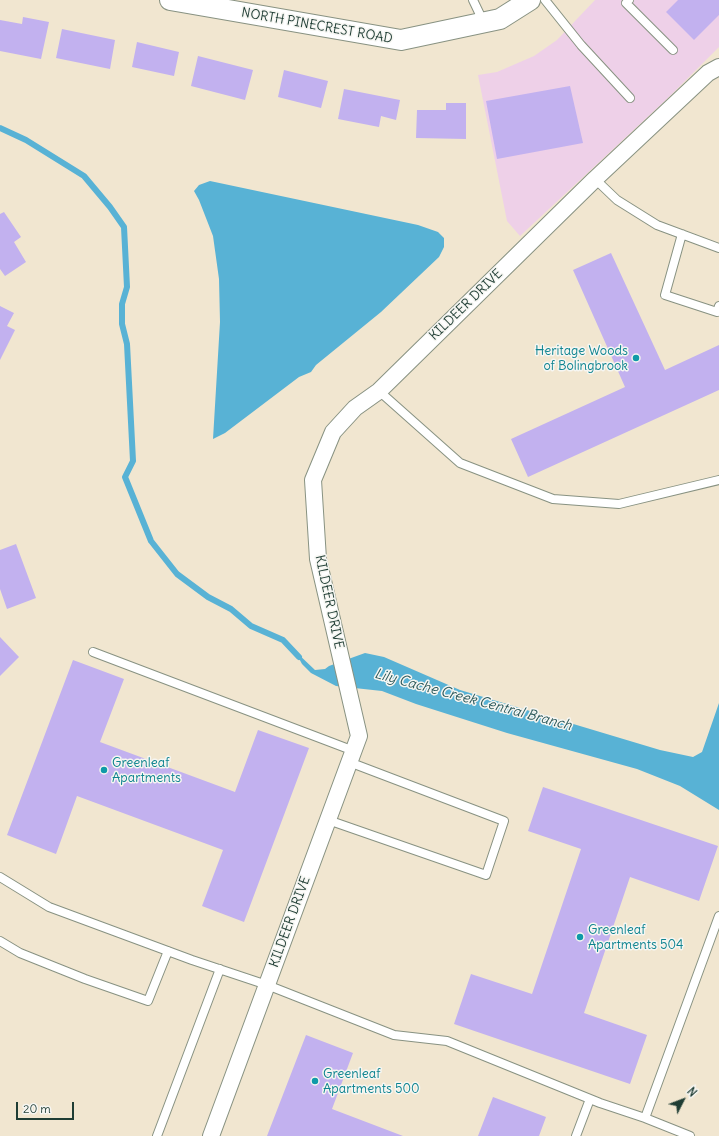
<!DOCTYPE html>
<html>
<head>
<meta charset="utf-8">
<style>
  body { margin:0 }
  #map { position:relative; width:719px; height:1136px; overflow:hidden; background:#f1e6d0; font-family:Delius,sans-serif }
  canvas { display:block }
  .north { position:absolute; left:663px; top:1080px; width:40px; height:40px; -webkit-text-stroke:3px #f6f6f2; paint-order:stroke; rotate:48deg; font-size:11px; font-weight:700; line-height:16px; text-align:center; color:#1f3d34 }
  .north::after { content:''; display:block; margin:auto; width:14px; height:18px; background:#1f3d34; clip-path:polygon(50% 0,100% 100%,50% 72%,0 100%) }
  .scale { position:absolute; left:16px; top:1102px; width:58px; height:18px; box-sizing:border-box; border:2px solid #1f3d34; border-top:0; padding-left:5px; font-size:12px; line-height:14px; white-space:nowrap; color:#1f3d34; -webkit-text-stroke:3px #f6f6f2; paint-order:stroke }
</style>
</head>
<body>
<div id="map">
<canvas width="719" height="1136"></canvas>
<div class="north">N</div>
<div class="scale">20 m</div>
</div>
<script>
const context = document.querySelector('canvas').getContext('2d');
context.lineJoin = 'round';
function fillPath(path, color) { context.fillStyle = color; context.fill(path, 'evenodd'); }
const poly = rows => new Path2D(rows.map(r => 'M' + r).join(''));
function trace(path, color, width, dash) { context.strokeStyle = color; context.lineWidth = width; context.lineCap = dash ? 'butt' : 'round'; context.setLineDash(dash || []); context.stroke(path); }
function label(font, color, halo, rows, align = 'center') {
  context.font = font + ' Delius,sans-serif'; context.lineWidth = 3; context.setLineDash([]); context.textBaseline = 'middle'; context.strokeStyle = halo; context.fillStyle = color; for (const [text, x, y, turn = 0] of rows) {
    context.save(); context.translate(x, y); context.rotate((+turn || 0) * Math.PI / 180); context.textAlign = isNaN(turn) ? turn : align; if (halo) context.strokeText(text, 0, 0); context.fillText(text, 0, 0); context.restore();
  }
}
const built = poly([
  [595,0,719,0,719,47,670,96,520,236,507,221,478,75,497,72,534,56,557,40]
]);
const water = poly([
  [210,181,418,225,438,232,444,238,444,247,439,257,381,312,316,365,311,372,299,377,225,433,213,439,220,322,219,279,213,236,199,200,194,191,199,185],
  [295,651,315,670,325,669,329,666,365,653,384,657,460,690,660,750,693,757,702,752,719,703,719,810,680,786,637,769,507,733,416,704,382,691,336,686,311,673,302,664]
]);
const stream = poly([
  [0,128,26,140,84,176,110,207,124,227,127,287,122,304,122,324,127,344,133,461,125,477,151,541,177,574,208,597,231,609,251,626,283,640,299,657]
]);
const building = poly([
  [678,0,719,0,719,15,694,40,666,12],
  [23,17,49,22,41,59,0,51,0,20,22,24],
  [62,29,115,40,110,69,56,58],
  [137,42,179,52,174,76,132,67],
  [198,56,253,70,245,100,191,86],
  [284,70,328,81,321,108,278,97],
  [570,86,583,143,497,159,486,101],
  [344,89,400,100,396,120,381,116,379,127,338,119],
  [446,103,466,103,466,139,416,138,417,110,446,110],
  [4,212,21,237,14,242,26,262,5,276,0,269,0,214],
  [611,253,665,370,719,345,719,390,528,477,511,439,625,387,573,270],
  [0,306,14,313,7,326,15,330,0,360],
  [16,544,36,598,7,609,0,589,0,550],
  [0,637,19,657,0,676],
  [73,660,124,679,100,742,235,792,258,730,309,748,244,922,202,906,223,850,77,796,56,854,7,835],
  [543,787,718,846,699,901,630,877,584,1013,647,1035,630,1084,454,1024,471,974,532,994,581,849,528,831],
  [306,1035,353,1053,332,1109,403,1136,267,1136],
  [493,1097,546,1117,539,1136,478,1136]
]);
const service = poly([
  [473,0,484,23],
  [545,0,581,45,630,98],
  [629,0,626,3,673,50],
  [595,179,617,200,657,225,719,248],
  [682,234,665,295,717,312,719,306],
  [379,391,460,463,553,499,619,504,719,480],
  [93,652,354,751],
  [328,820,486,875,504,821,349,762],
  [0,877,49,907,192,960,267,985,394,1035,447,1041,600,1103,645,1118,690,1136],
  [0,941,20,953,85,979,148,1001,168,951],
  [645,1118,719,916],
  [157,1136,220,969],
  [576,1136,590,1099]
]);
const minor = poly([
  [211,1136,359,736,318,559,313,480,333,432,355,408,379,391,595,179,708,73,719,67]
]);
const tertiary = poly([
  [170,0,401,40,500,19,530,0]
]);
const markers = [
  [636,358,4,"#0f9aa8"],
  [104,770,4,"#0f9aa8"],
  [580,937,4,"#0f9aa8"],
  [315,1081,4,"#0f9aa8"]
];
const streetNames = [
  ["NORTH PINECREST ROAD",317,26,10],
  ["KILDEER DRIVE",466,305,-44],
  ["KILDEER DRIVE",329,602,78],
  ["KILDEER DRIVE",290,922,-70]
];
const cultureNames = [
  ["Heritage Woods",628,351,"right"],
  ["of Bolingbrook",628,366,"right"],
  ["Greenleaf",112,763],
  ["Apartments",112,778],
  ["Greenleaf",588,930],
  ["Apartments 504",588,945],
  ["Greenleaf",323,1074],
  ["Apartments 500",323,1089]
];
const waterNames = [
  ["Lily Cache Creek Central Branch",473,700,15]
];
fillPath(built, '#eed0e8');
fillPath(water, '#58b2d5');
trace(stream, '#58b2d5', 6);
fillPath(building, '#c2b1ef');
trace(service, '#889282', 10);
trace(minor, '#889282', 18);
trace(tertiary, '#889282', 22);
trace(service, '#fff', 8);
trace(minor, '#fff', 16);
trace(tertiary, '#fff', 20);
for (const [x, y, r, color] of markers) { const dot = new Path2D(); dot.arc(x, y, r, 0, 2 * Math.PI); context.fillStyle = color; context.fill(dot); trace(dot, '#f6f6f2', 1.5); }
label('13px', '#1f3d34', '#f6f6f2', streetNames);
label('13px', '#0d838f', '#f6f6f2', cultureNames, 'left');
label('italic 14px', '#2d5a5c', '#f6f6f2', waterNames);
</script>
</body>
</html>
